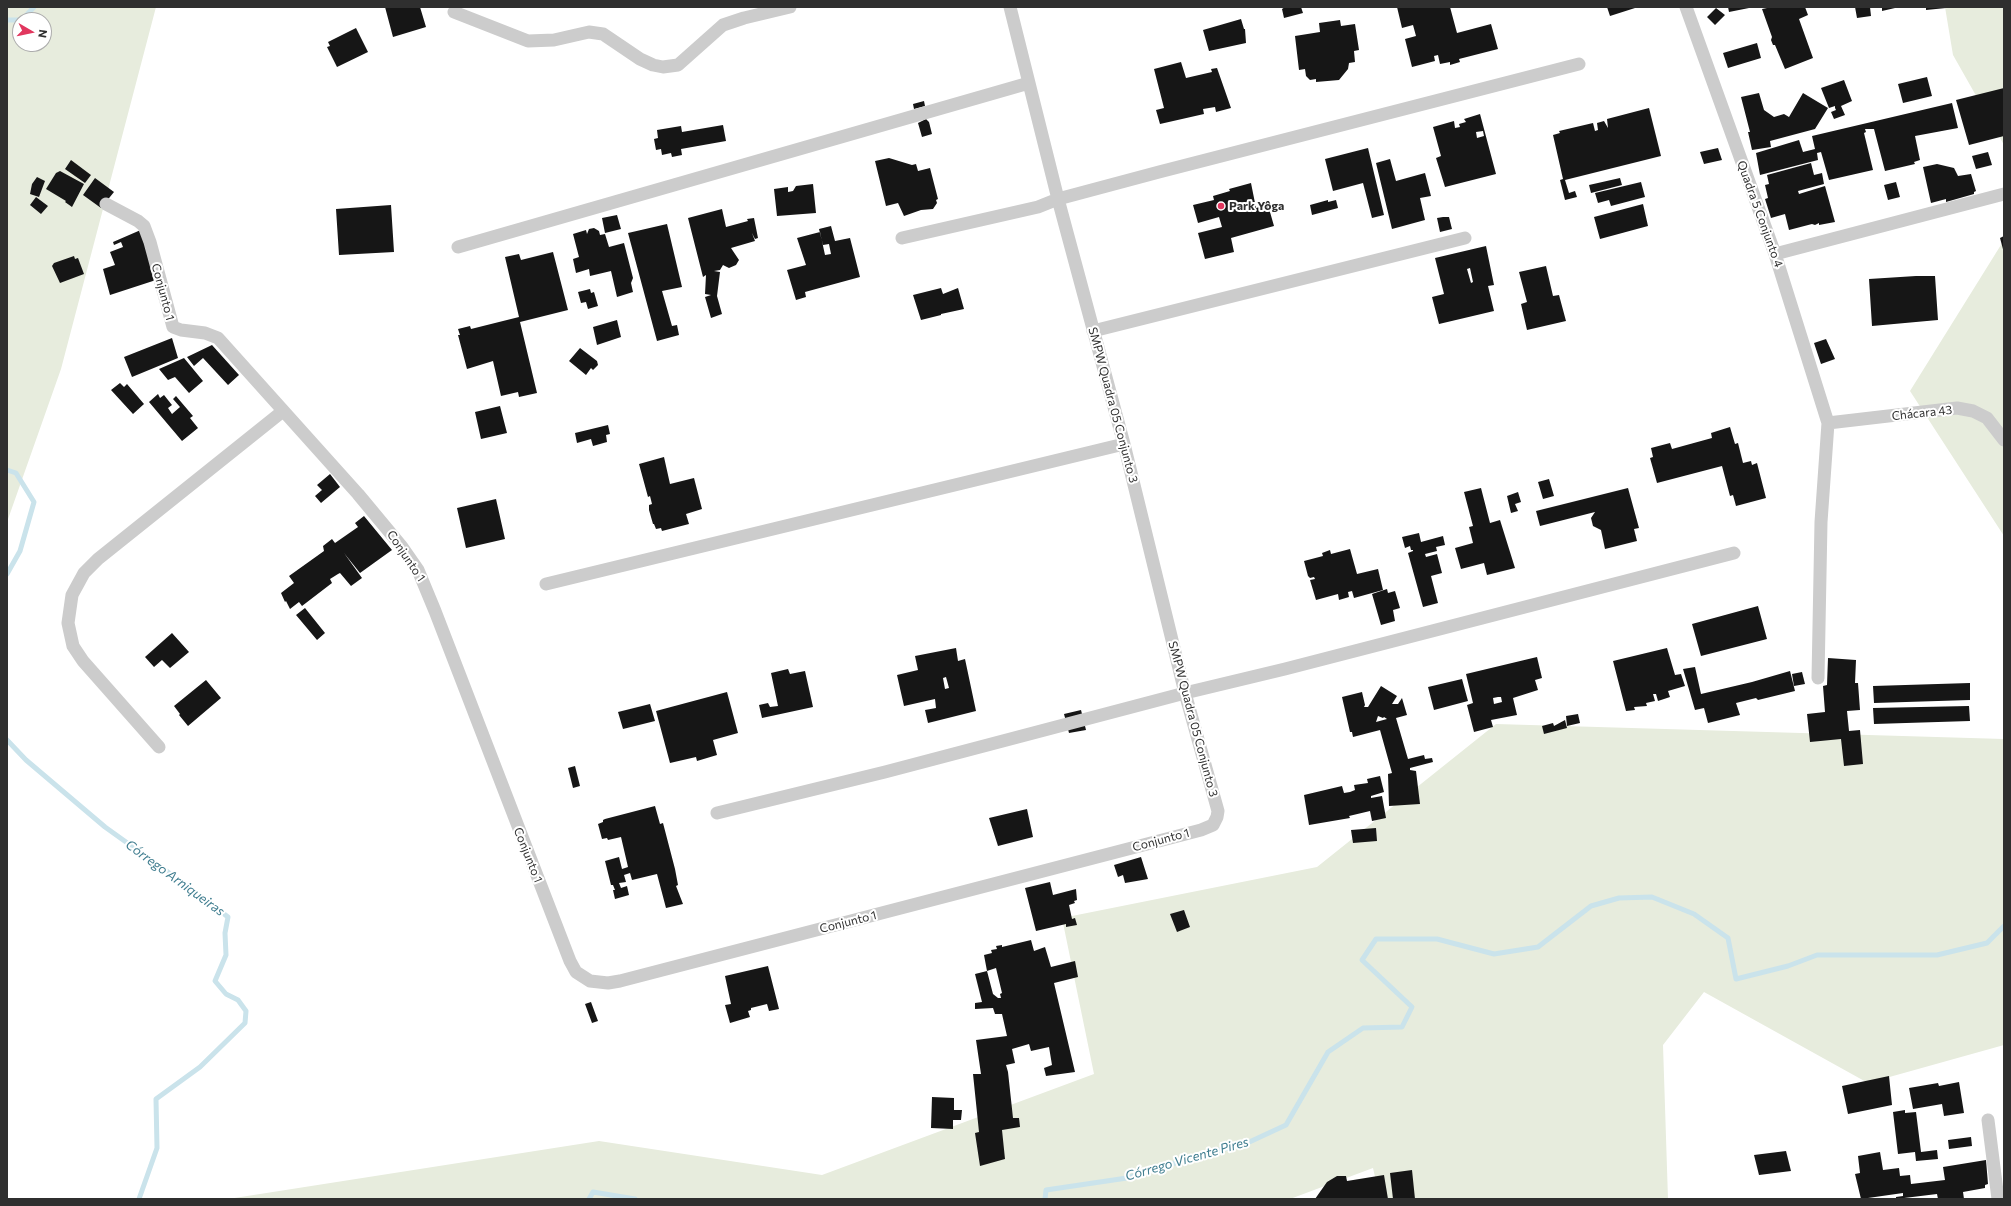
<!DOCTYPE html>
<html>
<head>
<meta charset="utf-8">
<style>
  body { margin:0 }
  #map { position:relative; width:2011px; height:1206px; overflow:hidden; background:#fff; font-family:Commissioner,sans-serif }
  canvas { display:block }
  .frame { position:absolute; inset:0; border:8px solid #2f2f2f; pointer-events:none }
  .north { position:absolute; left:12px; top:12px; width:40px; height:40px; box-sizing:border-box; background:#fff; border:1px solid #acacac; border-radius:50%; rotate:99deg; font-size:11px; font-weight:700; line-height:16px; text-align:center; color:#2f2f2f }
  .north::after { content:''; display:block; margin:auto; width:14px; height:18px; background:#e1375e; clip-path:polygon(50% 0,100% 100%,50% 72%,0 100%) }
</style>
</head>
<body>
<div id="map">
<canvas width="2011" height="1206"></canvas>
<div class="frame"></div>
<div class="north">N</div>
</div>
<script>
const context = document.querySelector('canvas').getContext('2d');
context.lineJoin = 'round';
function fillPath(path, color) { context.fillStyle = color; context.fill(path, 'evenodd'); }
const poly = rows => new Path2D(rows.map(r => 'M' + r).join(''));
function trace(path, color, width, dash) { context.strokeStyle = color; context.lineWidth = width; context.lineCap = dash ? 'butt' : 'round'; context.setLineDash(dash || []); context.stroke(path); }
function label(font, color, halo, rows, align = 'center') {
  context.font = font + ' Commissioner,sans-serif'; context.lineWidth = 4; context.setLineDash([]); context.textBaseline = 'middle'; context.strokeStyle = halo; context.fillStyle = color; for (const [text, x, y, turn = 0] of rows) {
    context.save(); context.translate(x, y); context.rotate((+turn || 0) * Math.PI / 180); context.textAlign = isNaN(turn) ? turn : align; if (halo) context.strokeText(text, 0, 0); context.fillText(text, 0, 0); context.restore();
  }
}
const green = poly([
  [7,7,156,7,61,369,7,522],
  [20,20,44,20,44,44,20,44],
  [1945,7,2004,7,2004,145,1953,55],
  [2004,240,2004,536,1910,391],
  [1496,724,2004,739,2004,1045,1868,1083,1704,992,1663,1045,1668,1199,1380,1199,1373,1168,1290,1199,228,1199,599,1141,822,1175,1094,1074,1062,918,1317,867]
]);
const stream = poly([
  [7,20,22,20,34,7],
  [7,470,16,473,34,502,20,551,7,574],
  [7,740,26,760,105,827,193,890,228,917,225,933,226,955,215,981,226,994,238,1000,246,1011,245,1023,200,1067,156,1099,157,1148,139,1199],
  [589,1199,593,1192,635,1199],
  [1045,1199,1046,1190,1127,1178,1207,1153,1245,1144,1286,1125,1328,1052,1363,1028,1402,1027,1412,1007,1362,960,1376,939,1437,939,1494,954,1538,947,1591,906,1619,898,1652,897,1694,914,1728,938,1736,979,1788,966,1817,955,1937,955,1987,943,2004,926]
]);
const building = poly([
  [385,7,420,7,426,27,393,37],
  [1285,7,1301,7,1303,13,1284,18,1282,9],
  [1397,7,1450,7,1457,33,1491,24,1498,49,1459,59,1460,62,1450,65,1450,62,1440,64,1438,55,1434,56,1435,61,1412,67,1405,39,1416,36,1413,25,1402,28],
  [1607,7,1635,7,1635,8,1610,16],
  [1728,7,1749,7,1749,8,1729,12],
  [1772,7,1805,7,1808,15,1799,19,1813,58,1785,69,1775,45,1773,45,1771,40,1772,37,1762,9],
  [1855,7,1870,7,1871,16,1857,18],
  [1882,7,1894,7,1895,8,1882,11],
  [1926,7,1946,7,1946,8,1926,10],
  [1716,8,1725,15,1715,25,1707,17],
  [1241,19,1244,29,1245,29,1246,43,1209,51,1203,30],
  [1340,20,1341,26,1355,24,1359,50,1354,51,1355,62,1349,63,1348,69,1339,80,1316,82,1316,79,1310,80,1306,76,1305,69,1299,70,1295,36,1320,32,1319,23],
  [356,28,368,52,337,67,327,47,330,46,328,42],
  [1757,43,1761,58,1728,68,1723,53],
  [1181,62,1186,78,1212,72,1211,69,1217,68,1231,108,1216,112,1215,107,1203,109,1204,114,1160,124,1156,110,1164,108,1154,69],
  [1927,77,1932,96,1903,103,1898,84],
  [1844,80,1852,101,1841,106,1845,115,1834,119,1831,112,1836,110,1835,108,1835,106,1829,108,1821,88],
  [2004,88,2004,136,1969,145,1956,100],
  [1759,93,1764,110,1774,117,1784,114,1789,117,1803,93,1828,108,1815,129,1770,141,1771,147,1752,150,1748,132,1750,132,1741,97],
  [924,101,925,106,914,109,913,104],
  [1952,103,1958,128,1915,136,1920,160,1914,162,1915,164,1885,171,1874,129,1865,129,1866,132,1864,133,1873,170,1829,180,1821,152,1817,153,1818,160,1760,175,1756,153,1799,140,1803,152,1815,149,1812,136],
  [1649,108,1661,156,1565,180,1569,193,1575,191,1577,197,1565,200,1560,180,1563,179,1553,135,1560,133,1559,131,1593,123,1595,131,1598,130,1597,123,1604,121,1608,128,1607,119],
  [1480,114,1496,174,1445,187,1436,158,1441,156,1433,127,1454,121,1455,128,1460,127,1459,124,1466,122,1464,119],
  [1483,131,1484,136,1477,138,1476,132],
  [926,119,929,122,932,134,922,137,918,123],
  [723,125,726,141,681,149,682,155,672,157,671,153,662,155,661,149,656,150,654,139,658,138,657,130,681,126,682,132],
  [1368,148,1384,215,1372,218,1363,183,1333,191,1325,159],
  [1718,148,1722,160,1704,164,1700,152],
  [1988,152,1992,165,1976,169,1972,156],
  [889,158,912,165,916,164,918,171,930,168,938,199,936,200,937,203,933,209,921,210,904,216,898,203,886,206,875,161],
  [1390,159,1396,181,1425,173,1431,196,1420,198,1425,220,1392,229,1376,163],
  [71,160,91,175,85,183,65,169],
  [1811,163,1814,175,1822,173,1824,184,1798,191,1799,194,1825,186,1835,222,1819,225,1819,223,1815,225,1812,224,1789,230,1785,214,1771,218,1765,199,1768,198,1765,185,1769,184,1767,175],
  [1937,164,1954,168,1958,176,1971,174,1976,191,1974,192,1974,194,1946,202,1946,199,1931,203,1923,167],
  [60,171,84,184,72,207,65,202,66,201,46,189,56,173],
  [37,177,45,181,39,197,30,194,32,184],
  [95,178,114,192,101,208,83,195],
  [1620,178,1622,185,1591,193,1589,185],
  [1641,182,1645,197,1611,206,1609,200,1598,203,1595,193],
  [1896,182,1900,197,1888,200,1884,185],
  [1251,183,1256,208,1268,205,1274,226,1231,238,1234,252,1205,259,1198,233,1222,227,1219,217,1198,223,1193,205,1214,200,1213,196,1230,191,1229,189],
  [813,184,816,213,777,216,774,189,788,187,788,192,793,191,796,186],
  [36,197,48,206,41,214,30,205],
  [1328,200,1328,202,1336,200,1338,208,1312,215,1310,205],
  [1643,204,1648,226,1600,239,1594,217],
  [391,205,394,252,339,255,336,209],
  [722,209,726,227,748,221,747,219,754,218,758,238,755,239,752,233,755,241,731,248,739,260,736,265,729,268,723,265,720,270,714,271,720,272,717,296,722,314,711,318,705,297,711,295,705,294,706,275,703,277,688,218],
  [617,215,621,229,605,233,602,218],
  [1443,217,1449,217,1452,229,1440,232,1437,218],
  [667,224,682,287,662,291,672,326,677,325,679,335,657,341,628,233],
  [831,226,835,241,850,238,860,277,805,292,806,297,796,300,787,270,806,265,797,238,820,232,825,255,831,254,829,244,823,245,819,229],
  [594,228,599,231,600,235,605,234,609,247,624,243,633,278,631,283,633,292,617,297,611,271,590,276,589,269,576,273,573,259,579,257,573,234,586,230,587,234,589,229],
  [143,229,156,280,110,295,103,269,115,265,110,252,123,247,121,242,114,245,113,242],
  [2004,236,2004,253,2000,238],
  [1486,246,1494,285,1488,286,1494,311,1439,324,1432,297,1444,294,1435,258],
  [1470,268,1473,282,1471,283,1467,269],
  [553,252,568,310,520,322,537,393,519,397,518,392,501,396,493,361,467,369,458,335,460,335,458,329,470,326,471,329,519,317,505,257,519,254,521,260],
  [74,256,75,259,78,258,84,274,60,283,52,266,54,263],
  [1546,266,1553,296,1559,295,1566,321,1527,330,1521,304,1527,302,1519,272],
  [1916,276,1935,276,1938,320,1872,326,1869,279],
  [941,288,943,294,958,288,964,309,941,314,941,315,921,320,913,295],
  [590,289,591,293,594,292,598,306,588,309,586,302,581,303,578,292],
  [617,320,621,337,597,345,593,327],
  [172,338,178,358,132,377,124,357],
  [1826,339,1835,359,1821,364,1814,343],
  [212,345,239,375,228,385,203,358,194,366,187,357],
  [580,348,597,361,598,365,593,370,591,368,586,375,569,361],
  [184,358,203,381,189,393,175,377,168,380,159,369],
  [120,383,124,387,127,384,144,404,133,414,111,390],
  [158,394,160,398,164,395,172,405,168,408,172,414,180,407,173,399,176,396,193,416,190,418,198,428,182,441,149,402],
  [500,406,507,433,481,439,475,412],
  [608,425,610,434,606,435,607,442,593,446,591,439,577,443,575,433],
  [1730,427,1735,444,1738,443,1743,463,1751,461,1752,465,1757,463,1766,498,1736,506,1733,495,1730,496,1722,466,1657,483,1650,458,1653,457,1651,448,1670,443,1672,449,1712,438,1711,433],
  [664,457,670,484,694,478,702,509,686,514,689,524,662,531,661,528,656,529,654,524,653,524,649,510,649,505,652,504,650,496,648,497,639,464],
  [330,474,340,487,321,503,315,496,322,490,317,485],
  [1549,479,1554,496,1543,499,1538,482],
  [1481,488,1490,523,1500,520,1515,568,1487,575,1484,563,1461,569,1455,548,1473,543,1469,527,1473,526,1464,492],
  [1628,488,1639,528,1634,529,1637,541,1605,549,1601,530,1593,526,1591,518,1595,512,1540,526,1536,511],
  [1518,492,1521,502,1515,504,1518,511,1511,513,1507,496],
  [496,499,505,539,466,548,457,508],
  [364,516,392,550,360,573,344,553,362,578,351,586,340,573,338,574,330,579,332,583,302,606,299,602,290,609,286,601,285,602,281,593,294,583,289,576,324,551,323,546,332,539,335,543,358,527,355,523],
  [1419,533,1421,542,1443,536,1445,545,1436,547,1437,551,1425,554,1426,557,1437,554,1442,573,1431,576,1438,603,1423,607,1408,553,1413,551,1413,550,1411,550,1410,546,1405,548,1402,537],
  [1350,549,1357,574,1378,569,1383,590,1354,598,1352,591,1348,592,1349,597,1339,600,1338,594,1316,600,1310,580,1315,579,1314,577,1310,578,1308,576,1304,561,1323,556,1322,553,1330,550,1331,554],
  [1387,589,1388,593,1395,591,1400,608,1393,610,1395,621,1381,625,1372,594],
  [1758,606,1767,639,1701,656,1692,624],
  [305,608,325,633,317,640,296,615],
  [172,633,189,652,170,668,162,660,154,667,145,657],
  [956,648,958,661,965,659,976,711,928,723,925,710,936,708,935,699,904,706,897,675,918,670,915,656],
  [946,677,949,688,945,689,943,678],
  [1667,648,1675,675,1681,674,1685,686,1668,691,1670,697,1658,701,1656,694,1653,694,1655,701,1646,703,1647,706,1634,707,1635,710,1626,711,1613,661],
  [1537,657,1542,678,1535,680,1538,690,1513,698,1517,715,1491,720,1493,727,1474,732,1467,705,1473,703,1466,674],
  [1498,697,1501,697,1502,702,1494,704,1493,698],
  [1828,658,1856,660,1855,683,1858,683,1860,710,1847,711,1849,731,1860,730,1863,764,1844,766,1841,739,1810,742,1807,714,1825,712,1823,686,1827,685],
  [1695,667,1701,694,1752,682,1790,671,1795,691,1758,700,1756,698,1736,703,1740,715,1708,723,1704,708,1695,710,1683,669],
  [788,669,790,674,805,671,813,707,762,718,759,705,768,703,770,707,778,706,771,673],
  [1802,672,1805,684,1794,686,1792,674],
  [1462,679,1468,701,1434,710,1428,687],
  [206,680,221,698,188,726,179,715,180,714,174,706],
  [1970,683,1970,700,1874,703,1873,686],
  [1381,686,1397,696,1392,704,1398,704,1402,698,1407,715,1396,718,1408,759,1424,755,1425,759,1432,758,1433,762,1410,768,1410,770,1416,771,1420,804,1389,806,1388,774,1392,773,1380,730,1353,737,1352,732,1350,732,1342,697,1362,692,1365,705,1364,707,1368,707],
  [1378,716,1383,718,1384,717,1387,719,1376,722],
  [727,692,738,733,713,740,717,755,697,761,696,757,670,763,656,711],
  [650,704,655,721,623,729,618,712],
  [1969,706,1970,721,1874,724,1873,708],
  [1081,710,1086,730,1069,733,1064,714],
  [1578,714,1580,723,1567,726,1566,716],
  [1565,720,1567,728,1544,734,1542,726,1553,723,1554,726],
  [575,766,580,786,573,788,568,768],
  [1380,776,1384,792,1371,796,1371,798,1382,796,1386,818,1372,821,1370,811,1349,816,1350,818,1309,825,1304,795,1342,786,1344,793,1350,792,1355,790,1354,785,1368,783,1367,779],
  [655,806,660,824,663,823,675,869,678,885,676,886,683,904,666,908,657,874,632,880,630,873,624,875,626,882,619,883,621,888,627,886,629,895,615,899,613,890,615,890,613,885,611,885,605,861,619,857,622,869,628,867,621,837,608,840,607,838,602,839,598,824,603,822,603,820,605,819],
  [1027,809,1033,837,998,846,989,818],
  [1376,828,1377,841,1353,843,1351,830],
  [1141,857,1148,879,1125,883,1123,875,1118,877,1114,865],
  [1050,882,1053,895,1076,889,1077,900,1074,901,1075,903,1069,905,1072,919,1075,918,1077,925,1066,927,1066,924,1036,931,1025,888],
  [1184,910,1190,927,1177,932,1170,914],
  [1031,940,1034,951,1045,947,1051,967,1075,961,1078,977,1054,983,1075,1072,1046,1076,1044,1068,1052,1065,1049,1047,1031,1051,1029,1044,1012,1049,1015,1063,1006,1065,1008,1072,1013,1118,1019,1118,1020,1127,1002,1130,1005,1159,980,1166,975,1133,979,1132,973,1074,981,1074,976,1040,1007,1036,1002,1014,995,1014,993,1008,975,1009,975,1003,982,1002,975,974,987,971,993,994,998,998,1001,998,1000,994,1002,993,996,968,987,971,984,955,992,953,991,950,997,949,996,946,1002,945,1002,947],
  [768,966,779,1009,769,1011,767,1004,751,1008,751,1010,748,1011,750,1017,730,1023,725,1005,731,1004,725,976],
  [591,1002,598,1021,592,1023,585,1004],
  [1889,1076,1892,1105,1848,1114,1842,1086],
  [1959,1082,1964,1113,1944,1116,1942,1104,1913,1109,1909,1088,1938,1083,1939,1086],
  [932,1097,954,1098,954,1110,962,1110,961,1120,953,1120,953,1129,931,1128],
  [1905,1110,1905,1113,1916,1112,1921,1152,1937,1150,1938,1159,1916,1161,1915,1152,1898,1154,1893,1112],
  [1971,1137,1972,1146,1949,1149,1948,1140],
  [1786,1151,1791,1171,1759,1175,1754,1155],
  [1880,1152,1883,1170,1899,1168,1900,1176,1910,1175,1911,1184,1945,1180,1943,1167,1986,1160,1988,1184,1985,1185,1985,1188,1963,1192,1964,1199,1938,1199,1937,1194,1896,1199,1896,1197,1903,1196,1903,1193,1861,1199,1855,1174,1860,1173,1858,1156],
  [1412,1170,1415,1199,1393,1199,1390,1173],
  [1384,1175,1388,1199,1315,1199,1327,1182,1337,1176,1346,1176,1347,1181]
]);
const street = poly([
  [1686,7,1775,254,1828,423,1821,522,1818,678],
  [454,12,528,41,554,40,589,32,603,34,640,59,653,65,663,67,678,65,723,25,744,18,790,7],
  [106,204,138,221,144,226,150,242,173,327,181,330,205,333,218,338,358,494,402,547,418,570,435,611,570,961,576,972,590,981,608,983,620,981,1201,830,1213,825,1217,817,1218,811,1185,693,1124,444,1058,199,1010,7],
  [902,238,1038,207,1058,199,1159,172,1579,64],
  [458,247,1029,83],
  [1775,254,2004,194],
  [1093,331,1465,238],
  [1828,423,1957,408,1973,411,1987,418,2004,440],
  [546,584,1124,444],
  [159,747,83,661,73,646,68,623,72,595,84,573,98,559,283,411],
  [717,813,885,772,1185,693,1285,669,1734,553],
  [1988,1120,1998,1199]
]);
const markers = [
  [1221,206,4,"#e1375e"]
];
const poiNames = [
  ["Park Yôga",1229,206]
];
const streetNames = [
  ["Quadra 5 Conjunto 4",1760,214,70],
  ["Conjunto 1",163,292,75],
  ["SMPW Quadra 05 Conjunto 3",1113,405,75],
  ["Chácara 43",1922,413,-6],
  ["Conjunto 1",406,556,56],
  ["SMPW Quadra 05 Conjunto 3",1193,719,75],
  ["Conjunto 1",1161,840,-15],
  ["Conjunto 1",528,855,68],
  ["Conjunto 1",848,922,-14]
];
const waterNames = [
  ["Córrego Arniqueiras",175,878,36],
  ["Córrego Vicente Pires",1187,1159,-16]
];
fillPath(green, '#e7ecdd');
trace(stream, '#cae3eb', 5);
fillPath(building, '#161616');
trace(street, '#ccc', 13);
for (const [x, y, r, color] of markers) { const dot = new Path2D(); dot.arc(x, y, r, 0, 2 * Math.PI); context.fillStyle = color; context.fill(dot); trace(dot, '#fff', 1.5); }
label('bold 12px', '#2f2f2f', '#fff', poiNames, 'left');
label('12px', '#2f2f2f', '#fff', streetNames);
label('italic 13px', '#3f7d8f', '#fff', waterNames);
</script>
</body>
</html>
